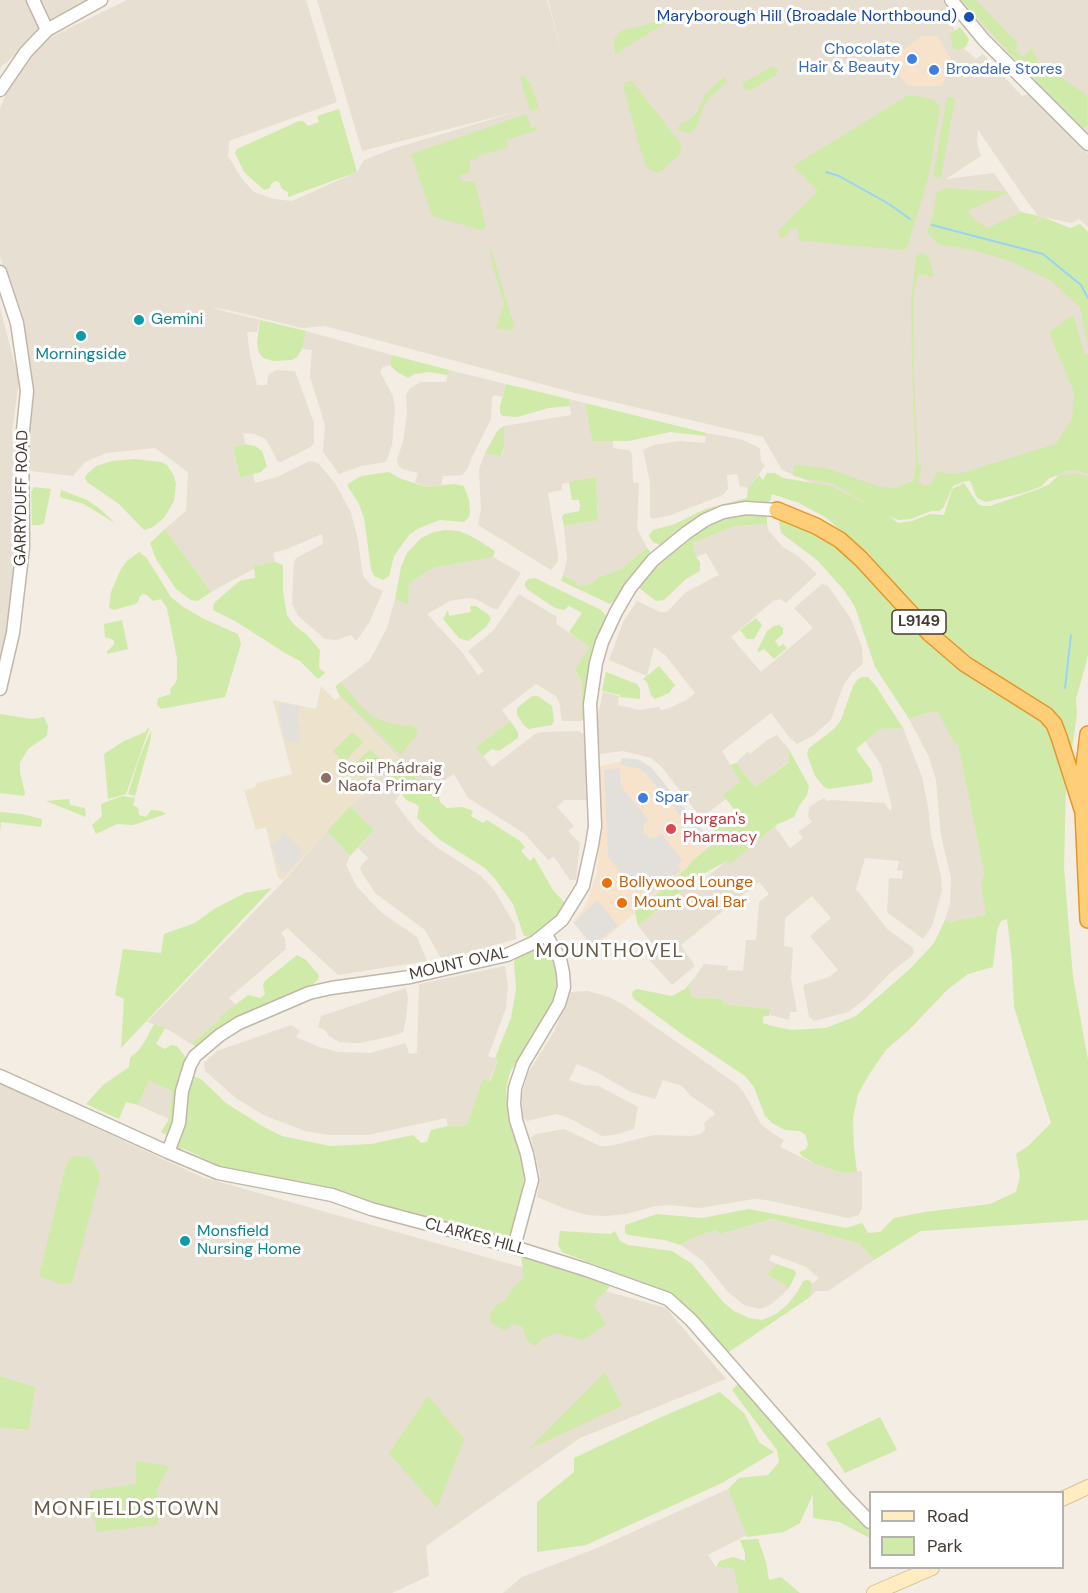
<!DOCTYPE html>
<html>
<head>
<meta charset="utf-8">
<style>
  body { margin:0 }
  #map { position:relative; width:1088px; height:1593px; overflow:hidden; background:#f3ede3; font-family:"DM Sans",sans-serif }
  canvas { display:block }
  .legend { position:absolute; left:869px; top:1491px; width:195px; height:78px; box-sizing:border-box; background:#fff; border:2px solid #b5b1ad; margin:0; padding:8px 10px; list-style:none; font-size:18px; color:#453d33 }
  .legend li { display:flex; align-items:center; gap:12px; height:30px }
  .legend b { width:30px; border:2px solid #b5b1ad }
</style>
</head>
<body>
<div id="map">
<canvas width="1088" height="1593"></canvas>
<ul class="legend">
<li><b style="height:8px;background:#ffedc1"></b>Road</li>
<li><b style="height:16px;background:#d0eaa9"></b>Park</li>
</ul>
</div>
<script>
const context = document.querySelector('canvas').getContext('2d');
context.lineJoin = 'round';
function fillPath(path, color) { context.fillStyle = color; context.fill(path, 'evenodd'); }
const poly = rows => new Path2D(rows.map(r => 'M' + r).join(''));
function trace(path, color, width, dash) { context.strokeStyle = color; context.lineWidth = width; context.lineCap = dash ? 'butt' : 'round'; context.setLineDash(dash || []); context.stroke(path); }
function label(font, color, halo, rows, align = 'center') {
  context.font = font + ' "DM Sans",sans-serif'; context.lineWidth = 6; context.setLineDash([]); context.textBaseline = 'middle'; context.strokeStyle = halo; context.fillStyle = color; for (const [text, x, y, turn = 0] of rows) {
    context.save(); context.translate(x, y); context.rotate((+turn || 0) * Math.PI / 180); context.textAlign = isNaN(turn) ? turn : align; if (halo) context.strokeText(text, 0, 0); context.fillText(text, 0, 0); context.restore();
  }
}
const residential = poly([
  [0,0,29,0,44,32,2,66,0,69],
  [40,0,88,0,48,21],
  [127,0,306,0,337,102,229,141,228,156,242,179,254,192,274,199,292,201,357,172,364,160,392,149,519,111,362,151,317,0,547,0,563,56,548,0,942,0,945,4,959,44,976,59,983,54,1022,96,1029,94,1088,154,1088,227,1079,219,1072,223,1042,217,1088,237,1088,476,1054,476,1000,499,970,480,953,486,943,508,899,520,782,470,763,437,579,394,325,326,302,328,228,310,211,308,260,320,257,332,247,332,250,356,257,385,267,385,268,375,276,370,295,371,314,423,314,444,309,448,281,462,278,462,266,439,254,434,243,433,245,444,233,447,240,478,253,474,255,483,277,477,310,461,318,463,335,483,351,513,358,540,363,576,372,586,383,591,369,623,356,641,351,635,337,640,325,639,298,616,292,604,294,562,296,558,323,544,322,534,287,549,273,553,275,562,259,566,211,592,165,529,186,511,188,472,155,448,106,453,85,462,73,476,31,471,26,461,27,426,14,301,0,256,0,109,7,91,24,63,51,37],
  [978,130,1024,197,1039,217,1021,212,994,173,946,179,981,156,977,143],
  [961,0,1088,0,1088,135,986,30],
  [0,308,19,380,12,432,17,512,17,552,5,638,0,658],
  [306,331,392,355,390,365,383,367,380,372,393,396,395,408,392,445,386,462,361,466,339,474,323,452,325,425,310,377,312,350,302,349],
  [449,370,506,384,502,397,494,395,492,398,491,419,472,457,467,470,462,475,443,476,441,485,426,487,415,482,418,473,402,469,398,465,397,459,403,442,407,414,406,395,410,388,421,382,446,382],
  [569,399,585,403,592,440,613,441,613,448,629,450,632,454,633,482,639,483,637,528,647,548,618,571,598,577,591,584,577,586,576,582,563,575,567,560,564,526,598,519,596,477,562,484,562,490,548,493,558,555,558,561,551,570,478,525,481,509,479,469,485,453,502,456,504,446,504,426,571,415],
  [706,433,740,439,756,446,760,449,761,461,765,466,748,488,740,486,737,474,727,475,728,489,723,495,671,515,653,519,650,517,650,482,643,450,654,445,680,441,705,443],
  [767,524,769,531,783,547,798,556,817,574,786,603,780,599,773,601,731,637,761,672,813,628,794,608,822,584,828,586,851,619,862,647,863,664,852,673,844,684,831,720,814,735,797,744,789,737,771,713,722,751,740,782,724,795,726,799,701,818,661,766,651,758,623,751,600,754,597,720,603,692,619,696,618,705,639,710,660,707,660,710,667,709,688,699,695,693,666,656,654,647,647,676,609,660,623,622,637,601,660,612,667,612,686,592,719,575,706,553,696,557,693,543,735,526],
  [493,557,521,573,498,609,494,609,476,599,467,598,450,601,427,614,461,651,478,675,484,671,468,651,493,631,519,594,557,617,556,624,591,647,576,673,582,683,581,721,563,721,561,718,560,704,556,696,536,684,502,710,510,721,476,747,492,767,535,734,542,732,579,731,586,736,588,800,564,800,557,807,574,826,568,831,580,843,576,880,570,880,554,857,548,860,525,834,468,798,454,774,440,783,436,779,425,787,340,697,336,686,370,660,387,628,395,599,408,603,409,583,433,568],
  [930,712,938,712,958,743,984,873,981,884,987,915,953,921,951,923,945,920,950,904,951,878,941,836,936,780,929,757,909,719],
  [903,728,922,777,928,806,931,835,941,876,942,891,932,926,923,939,887,912,889,878,902,879,903,871,897,870,899,861,865,858,856,889,888,930,912,947,914,951,912,956,890,973,866,998,848,1012,814,1021,809,1017,803,985,829,977,838,970,810,936,831,918,812,896,785,918,784,946,793,948,791,979,797,1012,790,1012,789,1020,770,1015,769,1009,723,1004,722,999,691,997,689,986,704,964,728,966,727,970,743,971,746,940,756,940,759,902,769,894,759,882,681,945,695,966,672,985,646,956,656,948,638,926,701,875,704,879,727,861,730,863,775,827,790,848,803,838,798,832,812,822,808,817,809,807,824,798,827,801,832,800,884,803,890,811,892,807,881,765,865,741,879,729],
  [777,735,788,748,789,761,755,787,736,763,748,751,750,754,767,740],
  [386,770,401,792,395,802,405,816,418,832,438,848,480,875,494,890,515,925,516,939,442,960,425,930,375,893,361,871,360,867,368,858,358,848,374,830,350,806],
  [327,831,350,856,346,865,357,887,382,913,417,937,427,961,338,975,287,928,281,933,285,939,286,949,229,998,236,1005,191,1044,167,1029,147,1022,281,884],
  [505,966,508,985,506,1008,488,1056,498,1059,489,1081,484,1079,467,1125,448,1126,446,1118,368,1135,330,1135,305,1131,266,1116,237,1099,205,1071,204,1063,217,1051,291,1025,300,1031,296,1037,319,1047,338,1052,370,1053,406,1043,409,1054,417,1053,419,984],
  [406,988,408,999,406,1019,403,1032,396,1035,361,1043,350,1043,339,1042,329,1036,325,1030,318,1027,321,1016],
  [588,991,609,997,624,1005,735,1083,743,1091,761,1124,772,1133,784,1140,780,1147,815,1164,842,1173,862,1171,862,1207,859,1215,848,1218,767,1200,754,1199,700,1208,669,1205,656,1206,626,1214,606,1216,587,1215,566,1209,537,1197,540,1175,531,1137,536,1134,564,1129,600,1146,610,1146,654,1135,692,1136,700,1134,705,1130,704,1123,715,1114,713,1111,691,1096,682,1086,663,1080,655,1099,631,1092,598,1073,577,1064,569,1080,584,1085,599,1086,638,1107,634,1129,615,1135,602,1136,569,1118,556,1114,527,1121,522,1116,522,1095,528,1073,555,1030,569,992],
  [149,1081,172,1091,169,1119,138,1105],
  [0,1084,202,1177,666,1308,726,1379,580,1438,426,1546,429,1576,392,1593,0,1593,0,1428,29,1430,34,1387,0,1376],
  [772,1219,860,1244,874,1260,828,1291,816,1291,810,1297,812,1284,819,1278,806,1267,772,1254,769,1260,777,1264,767,1274,789,1288,772,1304,760,1309,744,1305,728,1292,703,1261,681,1245,694,1237,716,1230,720,1234],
  [728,1489,747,1535,708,1555,716,1567,734,1569,738,1593,503,1593,522,1577,597,1548]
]);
const commercial = poly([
  [922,36,938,36,951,60,942,86,908,86,888,61],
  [621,761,621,765,641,769,646,774,707,848,692,861,687,868,594,948,573,922,586,905,597,873,600,829,597,767]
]);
const education = poly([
  [321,686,335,700,340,697,397,758,350,806,283,880,278,878,266,827,256,830,244,790,254,788,257,783,292,774,273,700,316,709]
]);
const green = poly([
  [961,0,976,0,1017,43,1016,51,1024,57,1032,48,1038,60,1033,70,1042,74,1051,71,1087,95,1087,125,1081,130,1044,96,1022,67],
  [670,18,672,19,615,54,614,39,621,31],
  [960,27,969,39,966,47,957,50,953,48,950,34],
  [773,66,778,70,776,75,749,91,744,89,743,83],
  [525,76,528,82,530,82,539,108,530,111,520,77],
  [724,77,727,82,710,97,704,105,696,128,689,133,680,131,678,128,682,123,692,118,697,112,705,94],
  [632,81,681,144,680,154,660,172,654,172,646,166,639,145,624,89,623,85,626,82],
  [912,95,935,100,940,108,929,175,907,248,903,250,802,241,799,239,798,229,793,228,790,229,787,236,780,238,778,231,818,191,793,166,907,96],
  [947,97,955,98,941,178,933,176],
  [339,109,357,172,288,197,288,192,282,189,279,182,275,181,271,184,270,188,264,190,244,172,235,153,237,149,299,121,303,121,308,126,319,122,317,116],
  [526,114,531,128,537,126,537,130,506,140,508,147,478,156,478,159,470,160,470,173,460,175,461,181,472,181,475,183,486,227,480,230,432,216,411,154],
  [945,188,1009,192,967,211,975,220,988,228,1021,212,1039,216,1031,227,1043,217,1070,228,1080,224,1088,232,1088,348,1080,307,1051,281,1010,261,972,250,938,244,927,232,934,212,936,193],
  [491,249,514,326,512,331,496,328,504,303,492,264,490,252],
  [922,252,929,258,934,277,918,274,914,293,913,352,918,465,922,465,918,482,925,486,932,483,937,472,958,474,1056,444,1072,419,1074,392,1049,332,1073,315,1084,353,1088,356,1088,474,1079,470,1066,471,1048,479,1042,486,1027,492,986,502,977,498,970,481,962,481,953,486,943,508,939,511,931,511,911,519,899,520,890,517,898,523,912,521,930,514,944,515,952,489,964,483,978,504,982,506,990,506,1036,490,1048,485,1059,475,1078,474,1088,476,1088,656,1076,699,1077,714,1071,756,1061,731,945,636,895,585,869,554,825,517,799,503,772,494,769,504,752,502,741,504,702,516,660,545,653,542,650,538,649,535,653,530,675,524,705,509,747,498,748,488,759,475,763,480,767,473,775,473,783,478,831,486,872,507,834,484,793,476,794,465,826,468,880,487,895,488,913,481,916,466,912,368,911,300,916,257],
  [260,320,306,331,302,349,297,357,292,360,273,361,263,358,259,353,257,343],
  [392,355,449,370,448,375,429,372,415,374,408,378,397,372,390,365],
  [506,384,569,399,570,406,549,408,517,417,503,416,500,413,500,406],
  [585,403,706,433,706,436,670,432,629,441,592,441],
  [504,426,504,446,501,456,485,453,498,430],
  [245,444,255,446,262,451,267,466,261,472,240,478,233,447],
  [135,459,161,462,167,465,174,476,176,484,174,501,164,518,153,527,144,530,119,504,87,482,85,478,86,475,96,466,112,461],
  [389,472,399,478,426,487,454,484,464,486,469,500,470,511,469,517,464,522,440,520,419,528,409,535,394,556,389,576,383,580,374,576,371,569,364,518,358,502,348,487,348,484,361,476],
  [596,477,598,520,564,526,562,517,564,514,579,511,580,507,579,500,572,500,569,482],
  [34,487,51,489,44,523,40,525,32,525,31,492],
  [61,490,87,500,100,509,116,524,84,504,60,497],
  [752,513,767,514,767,524,735,526,693,543,696,557,700,562,700,571,686,579,664,600,656,601,638,587,640,581,673,548,712,522,730,516],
  [782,519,813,530,849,555,895,606,1030,708,1052,730,1066,786,1064,868,1068,918,1073,977,1088,1060,1088,1220,921,1231,874,1260,860,1244,772,1219,720,1234,716,1230,694,1237,681,1245,664,1240,628,1235,625,1233,625,1225,657,1214,702,1218,749,1209,846,1228,862,1223,868,1233,880,1232,894,1218,925,1212,990,1204,1016,1192,1020,1176,1016,1154,1028,1146,1051,1123,1014,1007,1012,961,1007,919,1001,921,997,931,993,967,968,974,947,990,910,1029,886,1050,870,1073,858,1094,853,1118,854,1148,857,1172,842,1173,815,1164,802,1156,799,1152,806,1149,808,1144,805,1134,799,1131,785,1130,772,1123,765,1116,754,1087,745,1076,682,1034,634,999,632,995,633,991,637,989,672,996,685,989,695,977,689,986,691,997,723,999,723,1004,770,1009,769,1016,764,1016,763,1018,763,1023,772,1026,792,1030,826,1028,856,1016,911,968,934,943,945,920,951,923,953,921,986,915,981,884,984,873,958,744,955,744,938,712,930,712,909,719,875,667,855,607,844,590,817,560,781,533,779,521],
  [165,529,211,592,198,601,191,600,176,589,156,559,150,543],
  [445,530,459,531,473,537,495,551,493,557,433,568,409,583,408,604,395,599,401,567,407,553,421,538,434,532],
  [647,548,650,551,650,554,626,584,617,599,610,604,561,581,563,575,576,582,577,586,591,584,598,577,618,571],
  [139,552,146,557,171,597,182,606,204,619,238,634,241,644,225,697,161,709,157,705,158,698,171,694,170,689,175,684,177,678,177,658,167,608,161,599,153,601,147,595,143,594,140,596,138,602,135,604,114,610,109,608,111,592,121,569,127,561],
  [275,562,283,565,283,592,287,615,294,625,307,635,320,650,319,668,325,673,318,679,300,661,285,653,235,621,213,610,214,603,237,583,242,580,255,578,254,566],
  [535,578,601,610,606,616,587,679,585,717,581,721,582,683,575,670,590,647,569,632,582,613,569,606,564,610,555,608,528,590,525,586,525,582,529,579],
  [470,606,476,606,489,615,491,619,486,627,468,641,459,638,443,619,448,610,449,616,471,612],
  [756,618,762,625,754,639,747,639,740,630],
  [122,620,128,649,107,654,107,651,114,645,114,640,105,637,104,624],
  [779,625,783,628,783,634,775,641,779,647,783,644,787,648,774,659,764,649,759,652,757,651,767,631,774,626],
  [659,666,675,685,669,693,655,699,651,695,647,682,643,679],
  [606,672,637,684,640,689,640,699,620,697,620,695,602,691],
  [862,677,868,677,876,686,903,728,879,729,856,749,871,770,873,780,870,783,829,789,824,787,815,776,807,754,809,748,834,729,841,720,853,686,858,679],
  [341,682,359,704,373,717,391,724,413,726,416,728,417,735,400,755,338,693,336,686],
  [532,696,538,696,552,706,554,720,552,725,528,729,523,724,517,715,517,708],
  [0,714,32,719,44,717,48,726,47,736,28,749,20,763,20,772,25,793,24,796,0,793],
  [510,721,518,732,518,738,499,751,492,749,483,756,476,747],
  [148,728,149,729,126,794,108,799,104,754,124,741,145,732],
  [151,730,151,738,135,796,128,794,139,759],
  [352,732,363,742,344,762,333,751],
  [788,748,809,786,807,795,799,806,794,817,778,824,730,864,727,861,701,875,638,926,635,912,687,868,692,861,711,845,719,841,711,826,712,822,717,827,736,812,723,795,740,782,730,765,736,763,755,787,789,762],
  [370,749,380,759,361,778,351,768],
  [397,758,425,787,436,779,440,783,438,788,439,796,440,802,447,808,462,807,473,811,471,816,483,823,487,820,520,841,525,847,521,851,530,861,534,857,553,890,566,904,554,920,532,937,524,936,513,904,496,880,485,868,440,840,417,818,419,807,416,804,406,800,386,770],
  [122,796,135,798,133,805,138,808,139,815,146,817,151,810,161,811,166,814,133,825,117,824,96,834,92,825,102,816,101,804],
  [69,799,70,805,85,808,86,817,46,801],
  [350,806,374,830,350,856,327,831],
  [0,812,22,814,42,819,41,827,1,822,0,833],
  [272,888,121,1048,124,999,115,995,123,949,161,953,164,934,195,923,214,909,245,893],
  [541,943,545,944,555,962,558,986,557,996,546,1015,510,1072,506,1089,509,1122,523,1165,524,1177,519,1209,511,1233,507,1239,502,1240,337,1193,220,1166,182,1148,180,1150,177,1147,186,1114,186,1091,191,1078,193,1076,201,1079,226,1103,264,1127,282,1136,330,1146,371,1144,413,1135,421,1143,427,1142,431,1130,448,1126,467,1125,483,1079,490,1081,498,1060,495,1058,511,1018,516,989,514,962,516,956],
  [297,955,306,960,318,974,319,978,312,986,242,1014,227,1024,199,1046,196,1047,191,1044,220,1019,220,1017,248,995,260,998,265,994,263,984,266,980],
  [154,1024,165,1028,156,1044,165,1049,171,1045,177,1046,186,1058,178,1084,176,1113,166,1135,161,1132,169,1119,172,1091,149,1081,138,1105,126,1102,119,1119,86,1104,103,1085,129,1067,130,1058,138,1051,145,1041],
  [73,1156,91,1157,99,1173,99,1181,72,1283,60,1284,39,1276,66,1165],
  [560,1231,611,1234,615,1231,620,1241,628,1245,672,1251,692,1264,723,1302,734,1311,749,1318,762,1320,776,1314,788,1304,798,1291,803,1281,807,1280,811,1281,812,1284,810,1297,726,1354,664,1291,562,1252,558,1245],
  [521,1256,596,1277,610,1287,597,1299,594,1306,606,1324,583,1340,555,1333,542,1339,534,1346,526,1339,523,1327,512,1324,506,1331,491,1323,490,1314,495,1306,506,1300,510,1291,524,1277],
  [777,1264,794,1270,796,1274,789,1288,767,1274],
  [605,1372,622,1406,529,1449],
  [0,1376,35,1387,29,1430,0,1428],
  [740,1382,870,1532,870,1538,839,1522,813,1518,813,1494,800,1523,784,1532,747,1537,728,1489,739,1478,768,1475,779,1462,777,1450,732,1390],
  [720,1392,744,1413,759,1442,774,1452,722,1483,586,1545,537,1552,537,1502,574,1472,574,1458,659,1418],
  [428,1396,464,1439,437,1508,389,1453],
  [880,1417,897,1450,845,1473,826,1443],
  [136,1461,169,1466,157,1489,158,1525,97,1532,89,1491,136,1484],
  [758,1539,766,1562,769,1580,781,1577,800,1593,738,1593,734,1569,716,1567,720,1561,733,1557,745,1561,745,1553,740,1540]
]);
const parking = poly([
  [281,703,299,706,297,724,300,725,299,743,285,741,278,708],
  [621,758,637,759,651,767,711,841,705,846,646,774,640,769,621,765],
  [620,768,621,787,648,819,643,827,644,834,653,838,662,834,682,860,678,865,681,870,649,897,641,888,636,891,608,857,604,770],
  [284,833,302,850,298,854,302,857,285,874,277,866,279,864,274,859,278,855,270,847],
  [597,900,618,926,592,945,574,923]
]);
const stream = poly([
  [826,172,839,176,889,204,910,219],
  [932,225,1043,254,1081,285,1088,298],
  [1065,688,1071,635]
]);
const tertiary = poly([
  [33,0,47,30],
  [951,0,984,40,1088,144],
  [0,90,26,52,47,30,101,0],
  [0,272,17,323,27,391,22,440,23,547,13,633,0,689],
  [0,1076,168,1152,218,1173,332,1195,371,1209,514,1247,587,1270,668,1299,691,1320,846,1497,870,1522],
  [168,1152,179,1123,182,1091,190,1065,195,1056,220,1035,239,1023,309,993,331,988,410,977,507,955,535,942,562,920,583,886,592,845,595,826,590,704,596,663,602,642,616,612,630,588,653,560,686,533,705,520,723,512,746,508,777,510],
  [514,1247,532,1180,527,1154,516,1120,514,1104,515,1088,523,1064,559,1004,564,987,563,973,560,959,546,935]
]);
const secondary = poly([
  [1062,1499,1088,1487],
  [874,1593,932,1568]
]);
const trunk = poly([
  [777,510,816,526,840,540,861,559,929,633,965,664,1046,715,1054,724,1059,737,1083,812],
  [1088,734,1084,766,1083,812,1088,920]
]);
const markers = [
  [969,17,6,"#1a4fb4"],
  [912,59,6,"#3f7fe0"],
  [934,70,6,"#3f7fe0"],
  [139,320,6,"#0f9aa8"],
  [81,336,6,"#0f9aa8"],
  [326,778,6,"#8d6e63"],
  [643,798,6,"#3f7fe0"],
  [671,829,6,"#e0444e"],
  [607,883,6,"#e8710a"],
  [622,903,6,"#e8710a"],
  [185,1241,6,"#0f9aa8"]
];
const shields = [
  [919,622,54]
];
const shieldNames = [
  ["L9149",919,622]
];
const transitNames = [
  ["Maryborough Hill (Broadale Northbound)",957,17]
];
const shopNames = [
  ["Chocolate",900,50,"right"],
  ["Hair & Beauty",900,68,"right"],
  ["Broadale Stores",946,70],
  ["Spar",655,798]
];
const cultureNames = [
  ["Gemini",151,320],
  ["Morningside",81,355,"center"],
  ["Monsfield",197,1232],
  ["Nursing Home",197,1250]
];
const streetNames = [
  ["GARRYDUFF ROAD",22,498,-89],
  ["MOUNT OVAL",459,964,-13],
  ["CLARKES HILL",475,1237,15]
];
const educationNames = [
  ["Scoil Phádraig",338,769],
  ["Naofa Primary",338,787]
];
const healthNames = [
  ["Horgan's",683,820],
  ["Pharmacy",683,838]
];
const foodNames = [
  ["Bollywood Lounge",619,883],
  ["Mount Oval Bar",634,903]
];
const quarterNames = [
  ["MOUNTHOVEL",610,952],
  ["MONFIELDSTOWN",127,1510]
];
fillPath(residential, '#e7dfd1');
fillPath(commercial, '#f7e2cc');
fillPath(education, '#ede2cc');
fillPath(green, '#d0eaa9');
fillPath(parking, '#e3e0dc');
trace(stream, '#9ad4f4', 2);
trace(tertiary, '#c1b7a8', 15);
trace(secondary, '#d9c291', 16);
trace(trunk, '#e69729', 18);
trace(tertiary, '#fff', 12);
trace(secondary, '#ffedc1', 14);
trace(trunk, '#ffce79', 15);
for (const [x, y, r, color] of markers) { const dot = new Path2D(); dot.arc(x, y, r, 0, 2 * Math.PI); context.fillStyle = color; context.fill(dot); trace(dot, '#fff', 2); }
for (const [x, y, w] of shields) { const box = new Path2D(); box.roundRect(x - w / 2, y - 12, w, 24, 4.5); context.fillStyle = '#fff'; context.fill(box); trace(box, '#453d33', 1.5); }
label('bold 15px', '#453d33', null, shieldNames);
label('16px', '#164399', '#fff', transitNames, 'right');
label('16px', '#366cbe', '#fff', shopNames, 'left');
label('16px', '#0d838f', '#fff', cultureNames, 'left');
label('16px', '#453d33', '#fff', streetNames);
label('16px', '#785e54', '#fff', educationNames, 'left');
label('16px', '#be3a42', '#fff', healthNames, 'left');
label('16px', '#c56008', '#fff', foodNames, 'left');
context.letterSpacing = '1.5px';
label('20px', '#685a49', '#fff', quarterNames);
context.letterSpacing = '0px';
</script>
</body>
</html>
